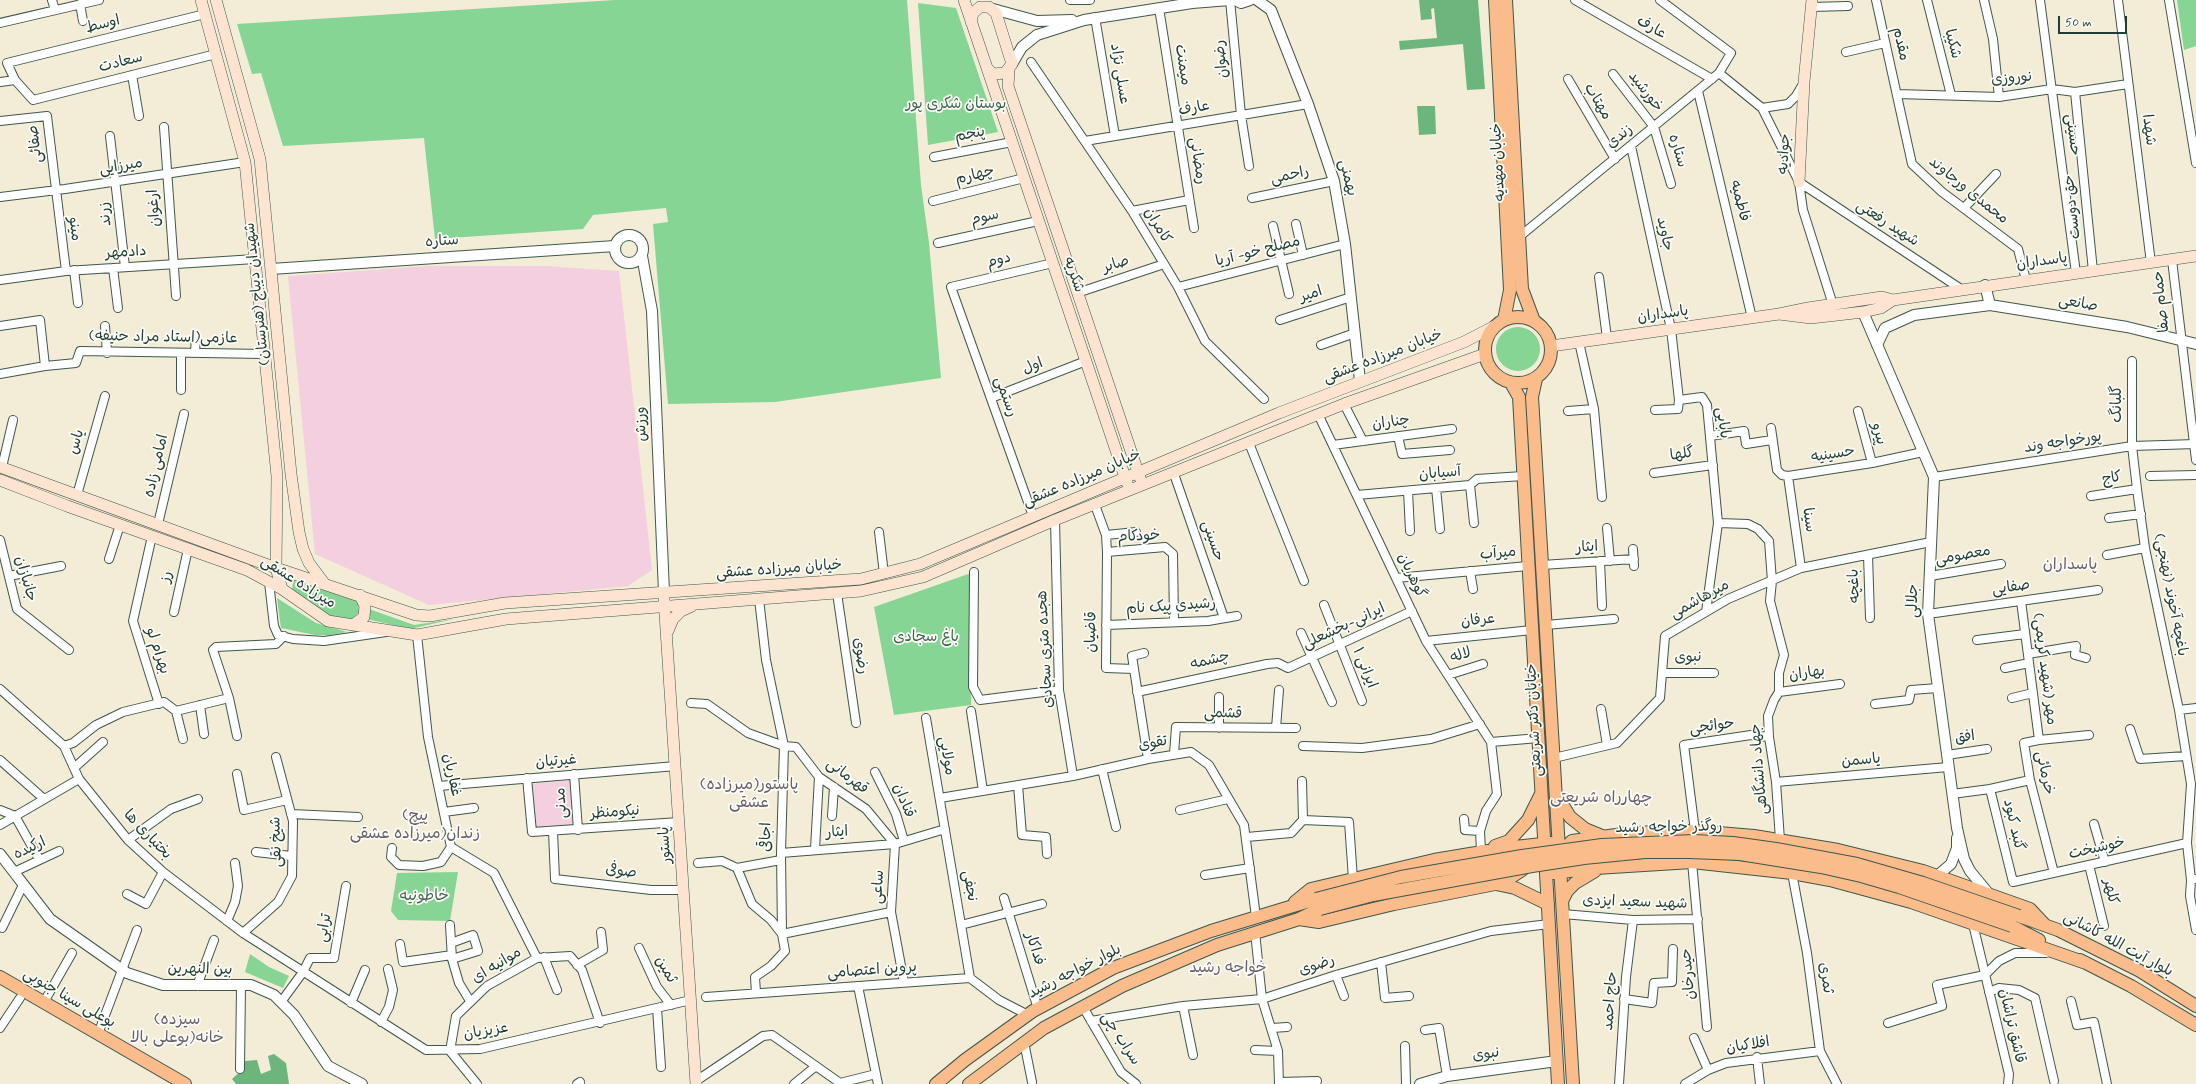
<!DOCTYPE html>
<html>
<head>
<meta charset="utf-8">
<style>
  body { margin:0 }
  #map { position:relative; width:2196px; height:1084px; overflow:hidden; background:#f3ecd6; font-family:Mynerve,sans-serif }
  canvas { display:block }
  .scale { position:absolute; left:2058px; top:16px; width:69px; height:18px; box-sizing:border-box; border:2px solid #1f3d34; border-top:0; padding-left:5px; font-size:12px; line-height:14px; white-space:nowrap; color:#1f3d34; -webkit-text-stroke:3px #fdfcf7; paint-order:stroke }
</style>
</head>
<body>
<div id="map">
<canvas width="2196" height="1084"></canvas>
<div class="scale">50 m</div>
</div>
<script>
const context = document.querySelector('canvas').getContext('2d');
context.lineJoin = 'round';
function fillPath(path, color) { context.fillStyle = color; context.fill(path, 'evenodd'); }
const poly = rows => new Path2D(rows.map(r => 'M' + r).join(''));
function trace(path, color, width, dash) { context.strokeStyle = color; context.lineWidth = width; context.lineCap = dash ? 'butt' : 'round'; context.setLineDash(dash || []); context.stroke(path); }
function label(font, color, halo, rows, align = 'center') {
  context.font = font + ' Mynerve,"Playpen Sans Arabic",sans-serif'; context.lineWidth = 3.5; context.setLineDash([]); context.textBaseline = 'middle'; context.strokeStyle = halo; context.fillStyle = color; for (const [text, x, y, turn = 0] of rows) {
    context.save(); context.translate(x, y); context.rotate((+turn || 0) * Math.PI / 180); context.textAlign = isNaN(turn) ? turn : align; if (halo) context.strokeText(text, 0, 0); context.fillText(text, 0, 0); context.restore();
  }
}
const built = poly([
  [428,266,546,266,619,271,652,570,628,586,429,605,315,554,288,276],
  [570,780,575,826,535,830,531,784]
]);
const green = poly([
  [615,0,907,0,921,185,929,243,941,378,775,402,668,404,653,224,668,222,666,208,593,215,583,229,435,239,424,138,283,146,261,73,252,74,237,24],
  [2177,0,2196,0,2196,46,2184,50],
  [918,3,956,8,998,132,928,145],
  '1496 349a22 22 0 1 1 44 0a22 22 0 1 1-44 0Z',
  [974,572,971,705,894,715,874,607],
  [298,578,355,599,358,604,359,612,353,619,337,619,323,612,292,590,293,581],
  [277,598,316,623,347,632,330,635,315,635,281,628],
  [369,609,414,625,454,619,410,629,367,619],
  [458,872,450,921,398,920,391,911,397,873],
  [250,954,269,967,289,976,283,988,245,972]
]);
const forest = poly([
  [1419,0,1478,0,1485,89,1467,90,1463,44,1400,50,1399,41,1437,38,1434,8,1431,9,1432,19,1421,20],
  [1417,106,1435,106,1436,134,1419,135],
  [274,1054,286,1063,289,1084,236,1084,232,1079,244,1068,245,1061,257,1060,261,1074,271,1070,268,1056]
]);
const minor = poly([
  [52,0,55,10],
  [1070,0,1090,0],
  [1230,0,1241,115,1249,166],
  [1575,0,1712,79],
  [1876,0,1912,164,1942,192,2018,249,2026,280],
  [1927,0,1951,95],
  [1984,0,1993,39,1999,97],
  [2040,0,2076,273],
  [2118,0,2151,263],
  [2169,0,2196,163],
  [80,4,83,21],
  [1811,7,1848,6],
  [1159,8,1194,228],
  [205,14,7,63,15,80,33,100,216,54],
  [1095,17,1115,136],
  [0,23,99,0],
  [1846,52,1885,43],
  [1031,62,1132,211,1178,287,1205,341,1264,399],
  [1719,73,1762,108,1799,182,1803,210,1833,305],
  [1613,74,1654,127,1671,184],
  [132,75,139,116],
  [1568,79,1615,159],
  [0,82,15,80],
  [1698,91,1752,318],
  [2075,92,2093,271],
  [1897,94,1999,97,2052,89,2075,92,2128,84],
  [1762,108,1788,104,1796,96,1803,84],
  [0,121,47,116,66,271],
  [164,127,176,296],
  [110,136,125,267],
  [1085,141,1308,104],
  [1631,146,1671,329,1679,400,1702,397,1707,405,1718,523],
  [934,157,1012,142],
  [1799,182,1961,289],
  [0,197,65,189,245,162],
  [1252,198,1334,181],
  [933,201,1024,178],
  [1964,208,1996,174],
  [1132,211,1189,200],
  [1296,224,1303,255],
  [1273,226,1289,294],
  [1519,237,1719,73,1731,53,1660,0],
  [938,243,1038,221],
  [2172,260,2196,460],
  [113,268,118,308],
  [74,270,78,303],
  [1599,277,1607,338],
  [0,280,66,271,255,259],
  [1178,287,1345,244],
  [1077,293,1164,264],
  [1280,320,1351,297],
  [0,326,40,320,45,366],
  [105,326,107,353],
  [1579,342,1594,409,1602,497],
  [1321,345,1355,333],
  [195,353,196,335],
  [2132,361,2132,446,2137,489,2145,548,2179,710,2191,784,2187,843,2191,880,2196,879],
  [0,374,45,366,76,363,80,351,264,354],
  [181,390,181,353],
  [991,398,1086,361],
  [1344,404,1363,441],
  [1655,410,1678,409,1679,400],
  [1568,411,1594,409],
  [1858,411,1872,463],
  [1318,414,1426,641,1491,742,1497,794,1486,811,1480,831,1481,851],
  [1771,428,1777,470,1782,475,1788,476,1872,463,1923,452],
  [1398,436,1402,454,1450,450],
  [1710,436,1744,431,1746,444,1772,440],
  [1249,443,1304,581],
  [1333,445,1452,429],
  [2,467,13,420],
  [1654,473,1713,465],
  [1174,474,1224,618],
  [1788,476,1801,568],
  [2150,476,2196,475],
  [1934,477,2132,446,2196,444],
  [1470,485,1474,523],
  [1436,488,1440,529],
  [1408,491,1410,531],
  [77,495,105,396],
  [1357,495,1470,485,1477,479,1523,476],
  [2091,496,2137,489],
  [1095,505,1106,535,1107,552,1106,668,1134,669,1148,759],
  [1033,516,951,287,1053,263],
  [2109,518,2141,514],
  [1055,520,1059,690,1073,776],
  [158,524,184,414],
  [1607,528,1610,561],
  [879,532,884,574],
  [1106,535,1136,532],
  [152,536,133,621,159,704],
  [0,540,17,609,69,650],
  [1633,549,1634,566],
  [1107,552,1165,547,1173,554,1174,622],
  [1868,555,1870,618],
  [2107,555,2145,548],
  [109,559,120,525],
  [1600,561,1602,606],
  [1542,565,1634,559],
  [1470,571,1473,589],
  [974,572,973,687,980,700,1059,690],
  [9,576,61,566],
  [1930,576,2001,564],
  [1396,578,1528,566],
  [269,582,274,626,278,635,293,639,324,641,386,632],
  [837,593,856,723],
  [2021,601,2039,740],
  [1324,605,1362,701],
  [174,612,188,549],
  [1706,612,1718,523,1748,524,1758,529,1769,541,1772,581,1770,601,1784,655,1779,673,1779,692,1774,700,1768,716,1769,737,1776,782,1780,840],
  [1928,614,2098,590],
  [1106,625,1208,621,1237,616],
  [1546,625,1614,619],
  [1301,633,1332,702],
  [417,635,428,737,451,847,494,873,537,958],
  [1977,640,2025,634],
  [1426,641,1532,630],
  [2028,654,2076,646,2075,655,2086,658],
  [2005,668,2029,663],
  [1134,669,1132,656,1144,653],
  [1662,673,1714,673],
  [1448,675,1483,664],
  [0,689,64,746,79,779,128,840,163,872,243,933,426,1050,480,1049,691,1000],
  [1137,692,1267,664,1278,663,1288,668,1412,611],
  [1779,692,1840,684],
  [229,698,237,736],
  [2012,698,2033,693],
  [691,703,707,704,748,733,784,746,796,747,819,777,866,809,895,844],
  [1875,704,1909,700,1911,690,1938,688],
  [200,705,204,734],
  [1601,709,1607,745],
  [2179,710,2196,708],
  [176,711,183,739],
  [971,711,983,791],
  [926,718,970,978],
  [1219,728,1219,697],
  [1276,728,1279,690],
  [2130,729,2140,759,2186,756],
  [1491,742,1539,738],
  [64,746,73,743,96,725,123,712,164,702,176,711,229,698,213,650,216,647,276,644,284,636],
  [1303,746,1362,748,1431,739,1480,724],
  [1174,754,1176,727,1296,728],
  [1947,755,1987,749],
  [1554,758,1617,743,1660,698,1665,636,1728,599,1801,568,1931,542],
  [0,760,44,799],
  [74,768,103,742],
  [1102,769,1116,827],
  [875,772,896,814,904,841],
  [237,774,244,810,287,800],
  [574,774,578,830],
  [527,778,532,832,679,822],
  [1302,781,1303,820],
  [1776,782,1948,767],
  [1018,785,1022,835,1046,837,1047,854],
  [439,786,676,766],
  [1990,789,2013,882,2187,843],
  [1952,794,1990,789,2030,780],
  [940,798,1073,776,1148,759,1191,752,1209,765,1244,825,1256,917],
  [0,810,15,816,39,859],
  [1180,810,1228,799],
  [444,812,474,808],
  [291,814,358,817],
  [832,816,834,787],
  [1464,819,1465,830,1480,831],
  [2094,824,2105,862],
  [0,825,79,779],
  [553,831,555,879,651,890,684,890],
  [1695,831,1684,745,1751,735,1769,737],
  [1247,837,1291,833,1303,820,1349,822,1353,879],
  [128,840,171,809,198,799],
  [895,844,891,912,904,982],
  [392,848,391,857,399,865,423,866,441,862,451,847],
  [815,849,819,777],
  [256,852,291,856],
  [781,853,895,844,945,829],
  [1692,862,1707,1027],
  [698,863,722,861,737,868,752,904,771,920,782,934],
  [2089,865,2104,926],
  [737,868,781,860],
  [14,872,59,851],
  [1792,873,1807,953,1820,1051,1837,1084],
  [2054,873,2030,780,2024,743,2039,740,2089,735],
  [1205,875,1250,868],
  [2191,880,2190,896,2196,930],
  [127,894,146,904,163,872],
  [1004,898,1038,1009],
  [1563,914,1633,920,1698,919],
  [227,921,235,902,238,886,235,863],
  [1973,924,2009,1074,2008,1084],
  [450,925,452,959,459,983,470,1001],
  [961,925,1042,904],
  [2,928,23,885],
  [1255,932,1262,999,1278,1051,1279,1084],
  [243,933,278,902,292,876,293,821,276,757],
  [782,934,891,912],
  [451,943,473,935,478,951,452,959],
  [400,944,403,962,452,955],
  [639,948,657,987,671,1005],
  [544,957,557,990],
  [1381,962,1385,998,1409,996],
  [577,965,603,950,601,932],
  [1336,975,1344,996],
  [197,986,214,940],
  [858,986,878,1084],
  [1989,992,1999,988,2019,990,2035,998,2054,1081],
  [756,993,755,977,771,966,785,951,782,934,781,853,784,746,766,660,759,599],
  [706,997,970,978,999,1000,1028,1015],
  [1624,999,1652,1003,1654,983,1672,982,1673,949],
  [2071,1001,2077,1025,2094,1022,2107,1084],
  [44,1002,72,953],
  [281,1002,303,972,310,958,334,958,346,886],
  [351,1003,365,970],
  [1183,1006,1193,1055],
  [1083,1007,1121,1072,1136,1084],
  [657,1008,661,1067],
  [1091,1021,1183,1006,1262,999,1336,975,1491,931,1549,924],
  [381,1022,389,1007,393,990,388,969],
  [1888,1023,1942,1006,1937,985,1985,975,1999,961,2015,953,2046,953],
  [0,1028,20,998],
  [1272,1028,1287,1027],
  [1425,1030,1439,1028,1447,1076],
  [98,1034,137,930],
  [1694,1038,1708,1070],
  [1024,1042,1032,1082],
  [1405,1046,1406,1084],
  [1255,1050,1278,1051],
  [1757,1057,1760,1084],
  [240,1069,241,985],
  [696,1081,763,1036,772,1035,840,1083,876,1074],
  [1279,1082,1317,1081],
  [477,1084,450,1051,456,1016,487,986,537,958,570,956,582,970,600,1023],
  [577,1084,580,1082],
  [794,1084,816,1066],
  [1619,1084,1626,977,1633,920],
  [1685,1084,1708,1070,1726,1063,1820,1051]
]);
const tertiary = poly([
  [1235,0,1241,3,1250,0],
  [1257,0,1271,10,1308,104,1334,181,1345,244,1360,381],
  [993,9,1037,21,1072,20],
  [1012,64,1022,47,1037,35,1084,20,1192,3,1230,0],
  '615 249a14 14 0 1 1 28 0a14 14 0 1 1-28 0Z',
  [642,256,652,311,664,592],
  [271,269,615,246],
  [1985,285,1990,305,2127,327,2196,344],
  [1863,312,1934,477,1928,614,1957,828,1964,859,1970,871,1989,894],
  [1877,345,1885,328,1914,315,1990,305],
  [0,854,50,919,127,973,163,985,251,985,274,995,294,1015,328,1066,362,1084],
  [1937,876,1951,864,1957,848,1957,838],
  [1420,1084,1447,1076,1557,1061]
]);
const secondary = poly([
  [201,0,245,162,277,476,276,568,282,589],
  [216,0,260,159,291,474,299,532,303,549,309,563,324,583],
  [964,0,987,68,993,74,1005,73,1012,64,996,13,989,7,980,7,973,13,971,22],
  [987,68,1127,483],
  [1009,71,1008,86,1140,478],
  [1799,182,1804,82,1812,0],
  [1779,314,1811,318,1863,312,1881,308,1893,300,2196,256],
  [1551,346,1779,314,1808,308,1882,297,1893,300],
  [0,467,276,568,416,615,430,616,505,603,861,579,920,564,1279,413,1464,342,1495,326],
  [0,480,67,506,247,570,282,589,328,621,417,635,506,619,861,591,923,577,1055,520,1344,404,1485,354],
  [664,599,696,1084],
  [353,625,364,617,365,606,360,595],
  [668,631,673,619,681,611,692,606]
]);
const primary = poly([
  [1495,0,1510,290,1504,320],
  [1506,0,1522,289,1534,321],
  '1485 350a33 33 0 1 1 66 0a33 33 0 1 1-66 0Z',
  [1536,379,1532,397,1573,1084],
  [1511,383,1519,397,1558,1084],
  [1557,796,1570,817,1585,829,1602,836],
  [1495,846,1509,841,1528,820,1541,794],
  [1506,848,1551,843],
  [1566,858,1567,846,1572,841,1631,833,1695,831,1754,836,1838,850,1923,871,2030,909,2045,925],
  [1553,873,1596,868,1692,862,1792,873,1830,880,1911,902,2086,963],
  [1496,884,1515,888,1548,904],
  [1562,901,1567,891,1575,883,1595,871],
  [1295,902,1311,889,1434,860,1488,851],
  [2019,916,2058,930,2140,971,2196,1006],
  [1299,919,1319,922,1394,904,1495,884,1510,878,1522,870,1523,860,1516,853,1481,851],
  [2012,926,2039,940],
  [2080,960,2131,986,2196,1025],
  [0,977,185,1084],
  [936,1084,965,1060,1033,1011,1113,968,1211,931,1316,899],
  [969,1084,1044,1028,1122,986,1217,945,1299,919,1320,909]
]);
const primaryBridge = poly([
  [1316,899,1401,877,1522,856,1602,845,1694,841,1733,843,1776,849,1857,864,1923,883,2019,916],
  [1320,909,1373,895,1532,866,1584,858,1645,852,1690,852,1740,854,1821,867,1861,876,1899,887,2012,926]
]);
const streetNames = [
  ["اوسط",103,25,-14],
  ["عارف",1651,28,30],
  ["مقدم",1900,44,77],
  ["شکیبا",1952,44,76],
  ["رضوان",1222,59,-96],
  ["سعادت",121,63,-14],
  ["میمنت",1182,65,81],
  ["عسلی نژاد",1119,74,81],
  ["نوروزی",2012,79,-5],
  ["خورشید",1645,92,52],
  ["مهتاب",1597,102,59],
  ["عارف",1194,109,-10],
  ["شهدا",2148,130,83],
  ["پنجم",970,135,-11],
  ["حسینی",2072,135,83],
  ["زندی",1620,137,-39],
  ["صفائی",36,144,-97],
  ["ستاره",1677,151,73],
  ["جوادیه",1785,154,-87],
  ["رمضانی",1197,161,81],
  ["خیابان مهدیه",1499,162,-93],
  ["میرزایی",121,167,-9],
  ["چهارم",975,176,-14],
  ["راحمی",1290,176,-12],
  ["بهمنی",1347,178,76],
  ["محمدی ورجاوند",1968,191,39],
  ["فاطمیه",1739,201,76],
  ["حق دوست",2073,207,-96],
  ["ارغوان",155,208,-94],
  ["زرند",106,214,-96],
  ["سوم",985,218,-13],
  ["شهید رفعتی",1887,224,33],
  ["کامران",1157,226,59],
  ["مینو",74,229,83],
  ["جاوید",1664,234,78],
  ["ستاره",442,242,-4],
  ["مصلح خو- آریا",1258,252,-14],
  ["دادمهر",126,253,-4],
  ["دوم",999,261,-14],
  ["پاسداران",2042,262,-8],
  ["صابر",1116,265,-18],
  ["شکریه",1073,275,71],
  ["شهیدان دیباج (هنرستان)",258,294,-96],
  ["امیر",1311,295,-18],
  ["حمام صفا",2162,302,-96],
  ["صانعی",2078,304,9],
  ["پاسداران",1663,315,-8],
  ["عازمی(استاد مراد حنیفه)",163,338,1],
  ["خیابان میرزاده عشقی",1383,357,-21],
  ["اول",1033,367,-21],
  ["رستمی",1005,397,70],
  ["گلبانگ",2118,404,-90],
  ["چناران",1391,423,-8],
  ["بابایی",1722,423,82],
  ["ورزش",642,424,-92],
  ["پیرو",1878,434,75],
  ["یاس",77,442,-74],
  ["پورخواجه وند",2063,443,-9],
  ["گلها",1682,455,-8],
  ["حسینیه",1833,455,-9],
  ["امامی زاده",157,466,-77],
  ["آسیابان",1440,474,-5],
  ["خیابان میرزاده عشقی",1082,479,-23],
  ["کاج",2112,479,-9],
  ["سینا",1808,520,82],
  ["خودکام",1139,537,-3],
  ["حسینی",1212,541,71],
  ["ایثار",1587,548,-4],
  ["میرآب",1498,554,-5],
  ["معصومی",1963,556,-10],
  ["خیابان میرزاده عشقی",779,570,-4],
  ["گوهریان",1411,576,65],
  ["رز",167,577,-77],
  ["جانبازان",25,579,74],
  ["میرزاده عشقی",298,583,32],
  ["باغچه",1855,586,-92],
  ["صفایی",2011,588,-8],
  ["باغچه آخوند (نهنجی)",2170,595,79],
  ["میرهاشمی",1700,600,-29],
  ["جلالی",1914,601,-90],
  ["رشیدی پیک نام",1171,607,-4],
  ["عرفان",1478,621,-6],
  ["ایرانی-بخشعلی",1344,627,-25],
  ["قاضیان",1092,632,-89],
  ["هجده متری سجادی",1046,649,-93],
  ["بهرام لو",157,651,72],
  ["رضوی",860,656,82],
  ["لاله",1461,656,-17],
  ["نبوی",1688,658,-1],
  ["چشمه",1210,661,-13],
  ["ایرانی ۱",1364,668,68],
  ["مهر (شهید کریمی)",2044,669,83],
  ["بهاران",1807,674,-8],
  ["قشمی",1223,714,1],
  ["خیابان دکتر شریعتی",1535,720,-93],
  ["حوائجی",1712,727,-8],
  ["افق",1965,738,-8],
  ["تقوی",1153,744,-11],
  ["مولایی",946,756,80],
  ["یاسمن",1861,761,-5],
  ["غیرتیان",556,762,-5],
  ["جهاد دانشگاهی",1760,769,-95],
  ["خرمائی",2044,773,78],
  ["غفاریان",451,775,78],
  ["قهرمانی",847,777,37],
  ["قنادان",903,801,67],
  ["مدنی",562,803,-94],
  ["نیکومنظر",615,813,-4],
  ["گنبد کبود",2013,825,77],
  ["روگذر خواجه رشید",1669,828,-1],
  ["ایثار",837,833,-4],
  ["بختیاری ها",147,835,46],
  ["اجاقی",767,837,-89],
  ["شیخ نقی",277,842,-92],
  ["پاستور",666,845,-94],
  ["ارکیده",30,849,-25],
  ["خوشبخت",2097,849,-13],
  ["صوفی",621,872,7],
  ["نجفی",969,886,80],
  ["ساعی",879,887,-87],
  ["کلهر",2110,892,77],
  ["شهید سعید ایزدی",1635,903,2],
  ["ترابی",325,928,-81],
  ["بلوار آیت الله کاشانی",2118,945,28],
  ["فداکار",1034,949,72],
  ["موانیه ای",497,966,-32],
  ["رضوی",1317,966,-18],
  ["بین النهرین",200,970,1],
  ["ثمین",665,970,60],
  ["پروین اعتصامی",872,971,-4],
  ["بلوار خواجه رشید",1075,972,-27],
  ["حیدرخان",1689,974,-95],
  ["ثمری",1825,978,82],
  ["بوعلی سینا جنوبی",69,999,30],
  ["حاج احمد",1611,1001,-86],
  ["قاشق تراشان",2011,1026,77],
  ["عزیزیان",486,1032,-9],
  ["سراب چی",1120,1039,57],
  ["افلاکیان",1748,1046,-9],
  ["نبوی",1486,1055,-8]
];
const parkNames = [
  ["بوستان شکری پور",956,105],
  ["باغ سجادی",926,638],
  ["خاطونیه",424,897]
];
const neighbourhoodNames = [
  ["پاسداران",2070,566],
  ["(پاستور(میرزاده",749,786],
  ["عشقی",749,804],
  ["چهارراه شریعتی",1601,799],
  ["(پیچ",415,817],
  ["زندان(میرزاده عشقی",415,835],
  ["خواجه رشید",1228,969],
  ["(سیزده",177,1021],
  ["خانه(بوعلی بالا",177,1039]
];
fillPath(built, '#f3cfdf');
fillPath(green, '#86d595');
fillPath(forest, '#6cb67e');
trace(minor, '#3f574c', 10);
trace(tertiary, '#3f574c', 12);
trace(secondary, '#3f574c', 12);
trace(primary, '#3f574c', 14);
trace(minor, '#fff', 8);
trace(tertiary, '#fff', 10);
trace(secondary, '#fde4d1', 11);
trace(primary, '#fabc8b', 12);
trace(primaryBridge, '#3f574c', 14, []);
trace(primaryBridge, '#fabc8b', 12);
label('15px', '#1f3d34', '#fdfcf7', streetNames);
label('15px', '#39634c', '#fdfcf7', parkNames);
label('16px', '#67616b', '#fdfcf7', neighbourhoodNames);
</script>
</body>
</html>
